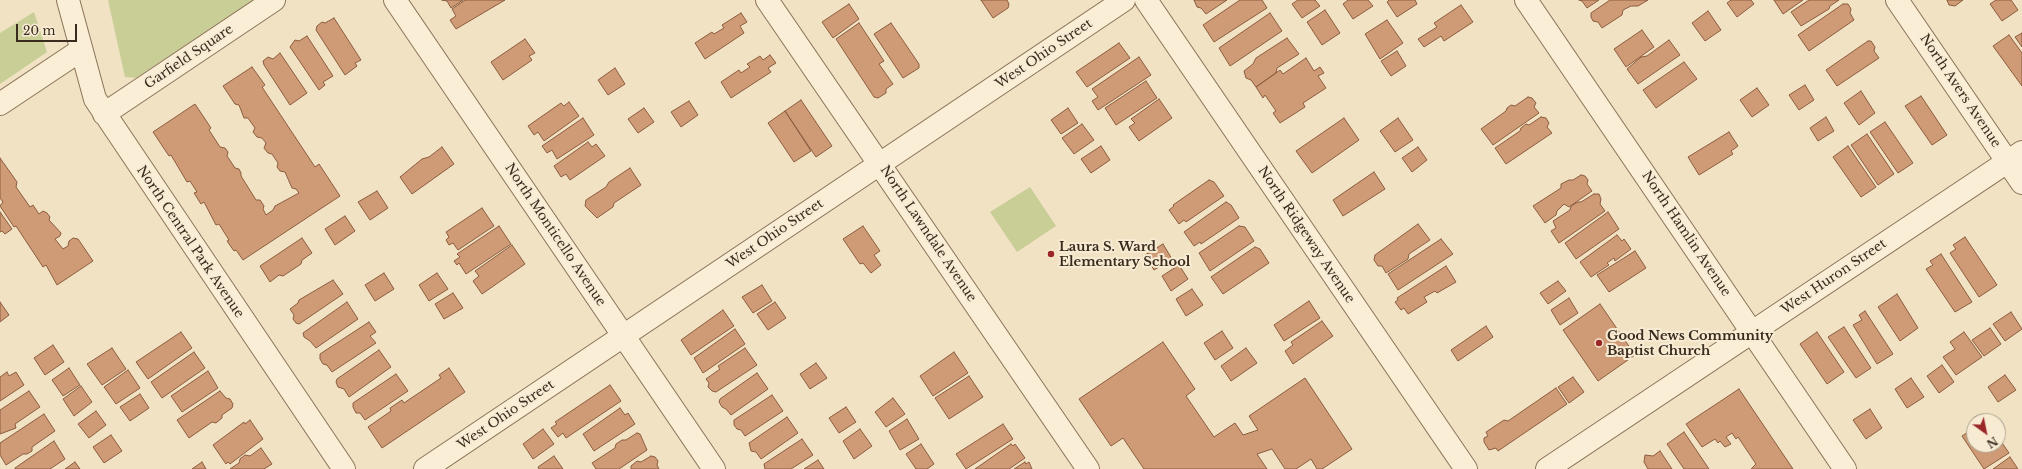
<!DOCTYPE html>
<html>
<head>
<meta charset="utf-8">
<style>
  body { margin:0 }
  #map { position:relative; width:2022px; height:469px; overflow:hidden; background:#f0e2c3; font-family:"Libre Baskerville",serif }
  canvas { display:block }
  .north { position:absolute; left:1966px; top:413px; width:40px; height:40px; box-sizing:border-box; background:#f7ecd3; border:1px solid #ab9f8b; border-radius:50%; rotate:147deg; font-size:11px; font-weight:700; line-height:16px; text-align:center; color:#3a2b1e }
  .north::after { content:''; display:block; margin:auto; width:14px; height:18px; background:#9c2728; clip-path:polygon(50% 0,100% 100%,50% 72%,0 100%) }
  .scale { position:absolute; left:16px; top:24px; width:61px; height:18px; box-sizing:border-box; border:2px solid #3a2b1e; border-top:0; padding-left:5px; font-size:12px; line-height:14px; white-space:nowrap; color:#3a2b1e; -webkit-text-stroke:3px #f7ecd3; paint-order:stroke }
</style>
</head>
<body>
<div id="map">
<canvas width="2022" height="469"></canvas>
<div class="north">N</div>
<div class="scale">20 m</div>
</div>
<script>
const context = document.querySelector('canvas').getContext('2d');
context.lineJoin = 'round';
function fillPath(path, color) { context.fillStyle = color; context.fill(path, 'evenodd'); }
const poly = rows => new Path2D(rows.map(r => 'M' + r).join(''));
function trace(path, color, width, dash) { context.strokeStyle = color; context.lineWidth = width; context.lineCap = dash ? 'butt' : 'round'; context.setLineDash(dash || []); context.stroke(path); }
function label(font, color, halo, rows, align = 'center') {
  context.font = font + ' "Libre Baskerville",serif'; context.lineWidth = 4; context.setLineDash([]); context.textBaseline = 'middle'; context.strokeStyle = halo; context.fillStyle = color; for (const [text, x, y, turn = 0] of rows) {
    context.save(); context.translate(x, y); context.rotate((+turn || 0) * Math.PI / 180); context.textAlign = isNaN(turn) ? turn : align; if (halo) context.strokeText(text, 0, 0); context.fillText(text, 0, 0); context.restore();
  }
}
const green = poly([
  [108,0,253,0,136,78,125,77],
  [34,12,47,52,0,84,0,33],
  [1030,187,1056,226,1017,252,990,212]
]);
const building = poly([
  [442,0,463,0,451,8,447,1,442,0],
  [465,0,505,0,456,29,450,20,456,16,452,9,465,0],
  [981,0,1007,0,1009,4,1008,8,993,18,981,0],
  [1194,0,1227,0,1206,14,1201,8,1197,7,1194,0],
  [1240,0,1262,0,1267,8,1214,42,1203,25,1240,0],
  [1298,0,1315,0,1320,6,1302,18,1292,4,1298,0],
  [1348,0,1368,0,1373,6,1353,19,1343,4,1348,0],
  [1389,0,1415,0,1417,4,1397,17,1387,2,1389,0],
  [1579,0,1599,0,1587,8,1582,1,1579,0],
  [1610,0,1648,0,1638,6,1631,6,1623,10,1622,15,1602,28,1598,22,1593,21,1591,17,1591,13,1610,0],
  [1731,0,1751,0,1754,4,1737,17,1727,3,1731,0],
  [1774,0,1803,0,1783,14,1774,0],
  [1809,0,1839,0,1830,6,1829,9,1801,26,1791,12,1809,0],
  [1947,0,1963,0,1955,6,1949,5,1947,0],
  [1996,0,2011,0,2018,10,2002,21,1990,4,1996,0],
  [849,4,859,19,833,38,822,22,849,4],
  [1843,4,1848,4,1851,9,1850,13,1854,20,1809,51,1798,35,1843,4],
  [1461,5,1473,22,1444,41,1441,36,1424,47,1418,39,1437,27,1434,23,1461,5],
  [1325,10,1340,33,1322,45,1307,22,1325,10],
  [1708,11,1721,30,1705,41,1692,23,1708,11],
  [741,13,747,22,740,26,744,33,705,59,695,43,712,32,714,34,724,28,722,25,741,13],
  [1270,13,1282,31,1230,66,1219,48,1270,13],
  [334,18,361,60,355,63,357,66,345,75,316,30,317,26,322,22,325,23,334,18],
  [1387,20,1403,43,1380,59,1365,34,1387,20],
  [859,23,884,61,879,64,893,84,886,89,886,93,878,98,874,97,836,39,859,23],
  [891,23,919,64,919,68,903,78,874,34,891,23],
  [1642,30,1654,47,1626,67,1614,49,1642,30],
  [2022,33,2022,47,2015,37,2022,33],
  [2009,35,2022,53,2022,86,1993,46,2009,35],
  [307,36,333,76,323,82,325,85,319,90,290,47,295,40,299,41,307,36],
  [1287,38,1299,54,1277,68,1276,73,1256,87,1251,80,1246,78,1244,71,1253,64,1256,58,1287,38],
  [525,39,535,53,529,56,532,60,503,80,491,62,525,39],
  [1669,40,1680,55,1638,84,1627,69,1641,57,1647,56,1669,40],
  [1868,41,1871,41,1875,47,1874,51,1879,58,1837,86,1826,70,1868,41],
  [1119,43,1130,58,1087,87,1076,72,1119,43],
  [1397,51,1406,66,1391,76,1381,61,1397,51],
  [280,53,307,93,290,105,264,65,263,61,268,57,273,59,280,53],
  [770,55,776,63,768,68,771,72,731,98,721,82,739,70,741,73,750,67,747,64,760,56,763,60,770,55],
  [1139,57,1151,75,1098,110,1092,101,1098,97,1092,89,1139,57],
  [1306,58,1314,71,1320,67,1324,73,1318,76,1326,88,1303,103,1305,107,1280,123,1273,113,1276,111,1265,95,1263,98,1256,87,1280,70,1283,74,1306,58],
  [1684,62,1697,79,1656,108,1643,90,1684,62],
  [252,67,265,85,262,87,315,167,319,164,340,196,243,260,236,250,234,251,227,241,229,240,219,224,216,225,204,202,201,204,194,193,197,192,190,181,187,182,171,155,169,156,153,132,195,104,211,128,209,130,220,147,225,148,228,152,227,156,235,168,239,169,241,173,241,176,256,200,260,200,264,206,263,209,266,215,273,210,275,206,299,193,296,189,292,188,285,172,280,171,277,167,278,163,272,154,268,153,264,148,266,143,262,138,257,137,253,132,255,128,248,118,244,118,239,105,235,104,223,86,252,67],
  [615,68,625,84,608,95,598,80,615,68],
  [1146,81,1157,98,1116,125,1105,108,1146,81],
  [1805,85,1814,100,1799,110,1789,95,1805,85],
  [1757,88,1769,105,1752,117,1740,100,1757,88],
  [1861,91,1875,113,1859,125,1844,103,1861,91],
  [1921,96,1947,135,1932,145,1905,106,1921,96],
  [1528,97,1532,98,1536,103,1534,107,1539,113,1493,145,1481,129,1506,111,1507,108,1511,105,1515,106,1528,97],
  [1159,99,1172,118,1139,141,1129,127,1135,123,1131,119,1159,99],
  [801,100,832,146,816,157,785,111,801,100],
  [689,101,698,115,681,127,671,112,689,101],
  [569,102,579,116,544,141,538,132,534,135,528,126,561,103,564,106,569,102],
  [644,108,654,122,638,133,628,119,644,108],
  [1068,108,1078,123,1061,134,1051,120,1068,108],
  [785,111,811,151,794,162,768,123,785,111],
  [1541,117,1546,118,1549,123,1547,127,1552,133,1506,164,1495,148,1520,131,1521,128,1526,124,1529,125,1541,117],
  [1826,117,1834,131,1818,141,1810,128,1826,117],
  [583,118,594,135,557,159,552,150,547,153,542,146,583,118],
  [1344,118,1359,140,1312,173,1296,151,1344,118],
  [1398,118,1413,140,1395,152,1380,131,1398,118],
  [1885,122,1913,163,1898,173,1870,132,1885,122],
  [1082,124,1094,140,1074,154,1062,138,1082,124],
  [1729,132,1738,146,1731,151,1733,154,1699,175,1688,157,1729,132],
  [1867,134,1894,174,1878,185,1851,145,1867,134],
  [588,142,592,147,596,144,605,156,570,180,566,174,561,177,554,166,588,142],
  [1101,146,1110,160,1091,173,1081,159,1101,146],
  [1848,146,1876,187,1861,197,1833,157,1848,146],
  [442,147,454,164,412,194,400,177,422,159,429,157,442,147],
  [1418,147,1427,160,1412,172,1402,158,1418,147],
  [0,158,17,182,16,187,30,207,33,205,39,214,43,211,47,213,50,217,49,220,61,233,60,236,55,239,63,249,68,246,69,241,73,238,78,239,93,261,57,285,46,265,43,267,16,226,14,227,0,206,3,202,0,198,0,158],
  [630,168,641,185,614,203,613,207,597,218,585,206,586,200,606,187,609,182,630,168],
  [1374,172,1385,189,1343,216,1333,200,1374,172],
  [1581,175,1585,176,1588,180,1587,184,1592,191,1569,207,1564,204,1557,211,1556,215,1545,223,1533,206,1561,188,1561,184,1569,180,1573,180,1581,175],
  [1209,180,1214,182,1224,196,1186,222,1184,220,1179,224,1169,210,1174,206,1173,205,1209,180],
  [377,191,388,208,370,220,358,202,377,191],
  [1594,194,1599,194,1601,199,1600,204,1605,211,1559,243,1551,231,1556,228,1553,221,1570,210,1571,206,1578,202,1581,202,1594,194],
  [1226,202,1231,205,1239,218,1201,244,1200,242,1194,246,1184,232,1226,202],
  [482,208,494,226,458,250,453,243,449,245,446,240,449,237,446,232,482,208],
  [0,212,12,229,5,234,2,231,0,232,0,212],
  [1608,212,1619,229,1576,259,1565,243,1608,212],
  [345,216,355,231,335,245,325,229,345,216],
  [1418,224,1430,240,1409,254,1408,259,1386,273,1382,266,1378,266,1374,260,1375,255,1418,224],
  [499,226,511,244,466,274,459,263,457,265,454,261,460,257,457,254,499,226],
  [863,226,880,251,874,255,881,265,871,273,863,263,860,264,843,239,863,226],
  [1239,226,1245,227,1254,241,1210,271,1199,253,1239,226],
  [1617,235,1622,241,1624,239,1631,249,1615,261,1614,258,1607,263,1609,265,1591,277,1580,262,1617,235],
  [1965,237,1997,285,1979,297,1950,253,1956,249,1953,245,1965,237],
  [302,238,312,253,302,260,301,264,283,276,279,275,270,282,260,266,302,238],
  [1441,239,1453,254,1398,290,1388,274,1441,239],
  [1163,244,1172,259,1154,270,1145,255,1163,244],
  [512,245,525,264,482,294,473,281,479,276,475,271,512,245],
  [1255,247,1260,249,1269,263,1223,294,1211,277,1255,247],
  [1635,251,1646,268,1609,292,1597,275,1635,251],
  [1941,254,1972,302,1955,312,1926,269,1933,265,1930,261,1941,254],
  [1179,265,1188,279,1171,291,1162,276,1179,265],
  [1446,266,1456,282,1437,293,1435,291,1424,297,1427,302,1408,314,1404,308,1401,310,1395,302,1398,300,1397,298,1446,266],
  [384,273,394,289,375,301,365,285,384,273],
  [437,273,448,289,429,301,419,285,437,273],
  [333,280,343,294,299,324,296,323,293,319,294,315,290,309,298,303,299,300,333,280],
  [1558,281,1566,291,1548,304,1540,293,1558,281],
  [762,285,772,301,753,313,742,297,762,285],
  [1192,289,1203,305,1186,316,1176,299,1192,289],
  [453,293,463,308,444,319,435,304,453,293],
  [1897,294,1918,328,1900,341,1878,307,1897,294],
  [1569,298,1578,313,1560,325,1551,310,1569,298],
  [1309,301,1320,318,1284,341,1274,325,1309,301],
  [0,302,9,315,0,322,0,302],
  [347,302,358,319,316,348,310,341,304,337,303,333,347,302],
  [775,302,786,318,768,330,757,314,775,302],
  [1600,304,1635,355,1598,381,1563,330,1600,304],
  [723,310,734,326,691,355,681,340,723,310],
  [1865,311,1893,354,1877,364,1853,325,1862,320,1859,315,1865,311],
  [2011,312,2022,329,2005,341,1993,324,2011,312],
  [1322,321,1333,336,1293,364,1285,351,1293,345,1291,342,1322,321],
  [369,322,376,332,370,336,376,343,332,372,327,365,323,364,320,359,320,354,369,322],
  [1486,326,1493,337,1458,361,1451,350,1486,326],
  [1844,327,1871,368,1856,378,1828,337,1844,327],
  [1990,328,2001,344,1984,356,1972,340,1990,328],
  [735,329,745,344,703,373,694,358,735,329],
  [1222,331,1233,348,1215,360,1204,343,1222,331],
  [181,332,192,348,148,379,136,362,181,332],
  [1817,332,1844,372,1827,384,1800,344,1817,332],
  [1964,332,1982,357,1956,375,1943,357,1955,349,1950,342,1964,332],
  [1163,342,1195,389,1186,396,1214,437,1235,423,1243,435,1258,430,1249,416,1305,378,1352,449,1322,469,1317,469,1311,459,1296,469,1285,469,1272,449,1257,454,1267,469,1144,469,1123,438,1111,446,1079,399,1163,342],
  [53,345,64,362,45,375,34,358,53,345],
  [112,348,126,369,102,385,87,364,112,348],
  [745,348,757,365,716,392,712,391,708,387,709,383,706,379,720,369,718,366,745,348],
  [1246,348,1257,363,1231,381,1221,366,1246,348],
  [379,350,391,367,349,397,344,389,338,387,336,382,337,379,379,350],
  [194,352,205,368,162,398,151,382,194,352],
  [954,352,968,373,933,396,920,376,954,352],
  [816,363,827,378,810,389,800,374,816,363],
  [1942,365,1954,382,1939,393,1927,376,1942,365],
  [69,368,80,385,63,396,52,380,69,368],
  [449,368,465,392,382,448,368,427,391,411,390,408,402,400,404,403,441,378,439,375,449,368],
  [128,370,140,388,116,404,104,387,128,370],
  [208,371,218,388,182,412,171,396,208,371],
  [7,372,9,376,16,372,24,385,0,401,0,377,7,372],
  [757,373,768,389,731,415,726,409,722,407,719,402,720,399,757,373],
  [396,374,408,391,365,420,360,413,356,413,353,407,353,403,396,374],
  [2005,375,2016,390,1998,402,1988,387,2005,375],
  [969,376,983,397,949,419,935,398,969,376],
  [1573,377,1584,392,1569,403,1558,387,1573,377],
  [1911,378,1924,397,1907,408,1895,389,1911,378],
  [610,385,621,401,566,438,563,433,558,437,551,428,557,424,555,422,610,385],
  [81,386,92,402,74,416,63,399,81,386],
  [1556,388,1567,404,1498,451,1496,448,1489,450,1484,442,1484,438,1488,436,1486,432,1504,420,1508,421,1556,388],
  [1739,389,1793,469,1751,469,1756,464,1738,437,1736,439,1732,433,1726,437,1731,444,1725,447,1720,441,1718,443,1715,439,1702,447,1686,424,1739,389],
  [29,391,40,407,15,424,16,428,0,434,0,410,29,391],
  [220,391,226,398,230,399,233,404,232,408,222,415,222,418,216,423,212,422,189,438,177,420,220,391],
  [140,394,149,408,130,421,120,407,140,394],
  [772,395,783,411,745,436,741,430,737,429,734,425,734,420,772,395],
  [893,398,905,414,886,427,875,412,893,398],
  [846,407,856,422,839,433,829,418,846,407],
  [620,408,625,415,628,413,635,424,594,451,583,434,620,408],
  [1870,409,1882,428,1866,439,1853,420,1870,409],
  [96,411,106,425,89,438,78,424,96,411],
  [44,414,55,431,32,447,32,451,27,454,23,454,6,465,0,455,0,443,44,414],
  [787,417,798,433,761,459,756,452,751,451,749,443,787,417],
  [907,419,919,439,900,450,889,431,907,419],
  [250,420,263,439,230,464,228,462,226,464,213,445,244,422,245,424,250,420],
  [1003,424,1013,439,966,469,956,454,1003,424],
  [1974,428,1974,445,1998,445,1998,437,2009,453,1984,469,1962,436,1974,428],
  [543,429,554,444,533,459,523,444,543,429],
  [860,429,872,446,854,459,843,441,860,429],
  [1684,432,1709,469,1684,469,1667,444,1684,432],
  [637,433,640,434,647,450,619,469,596,469,592,463,615,448,616,444,622,440,626,440,637,433],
  [111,435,122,451,104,463,93,447,111,435],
  [802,439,813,455,791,469,765,469,764,464,802,439],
  [54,441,65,459,50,469,15,469,15,468,54,441],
  [921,444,934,464,927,469,916,469,906,454,921,444],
  [1011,444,1013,446,1015,444,1025,458,1009,469,975,469,1011,444],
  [261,448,272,464,264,469,230,469,239,463,240,459,245,455,250,456,261,448],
  [1660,451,1672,469,1648,469,1644,462,1645,455,1653,456,1660,451],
  [554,456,563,469,539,469,538,467,554,456],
  [651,456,655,457,658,461,657,465,659,469,631,469,631,466,637,461,641,462,651,456],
  [2010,457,2018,469,1993,469,2010,457],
  [818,460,824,469,804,469,818,460],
  [75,462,80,469,65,469,75,462],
  [202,462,206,469,192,469,202,462],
  [1025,462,1026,464,1029,462,1032,469,1014,469,1025,462]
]);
const minor = poly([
  [68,0,95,99,344,469],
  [395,0,714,469],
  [767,0,1088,469],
  [1146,0,1466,469],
  [1526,0,1845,469],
  [1897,0,2022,183],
  [0,104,81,50],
  [104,114,274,0],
  [425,469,1124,0],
  [1547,469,2022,152]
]);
const markers = [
  [1051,254,4,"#9c2728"],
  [1599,343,4,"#9c2728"]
];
const streetNames = [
  ["West Ohio Street",1044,54,-34],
  ["Garfield Square",189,57,-34],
  ["North Avers Avenue",1960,91,56],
  ["West Ohio Street",775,234,-34],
  ["North Lawndale Avenue",928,234,56],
  ["North Hamlin Avenue",1686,234,56],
  ["North Monticello Avenue",555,235,56],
  ["North Ridgeway Avenue",1306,235,56],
  ["North Central Park Avenue",190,242,56],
  ["West Huron Street",1834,277,-34],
  ["West Ohio Street",506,415,-34]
];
const poiNames = [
  ["Laura S. Ward",1059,247],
  ["Elementary School",1059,262],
  ["Good News Community",1607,336],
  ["Baptist Church",1607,351]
];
fillPath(green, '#c8ce96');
fillPath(building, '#cf9b77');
trace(building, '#8b5c3e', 1);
trace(minor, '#8b7359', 24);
trace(minor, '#faefd6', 22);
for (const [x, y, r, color] of markers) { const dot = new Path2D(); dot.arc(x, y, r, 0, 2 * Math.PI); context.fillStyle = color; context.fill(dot); trace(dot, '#f7ecd3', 1.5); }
label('13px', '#3a2b1e', '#f7ecd3', streetNames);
label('bold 13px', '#3a2b1e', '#f7ecd3', poiNames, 'left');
</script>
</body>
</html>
